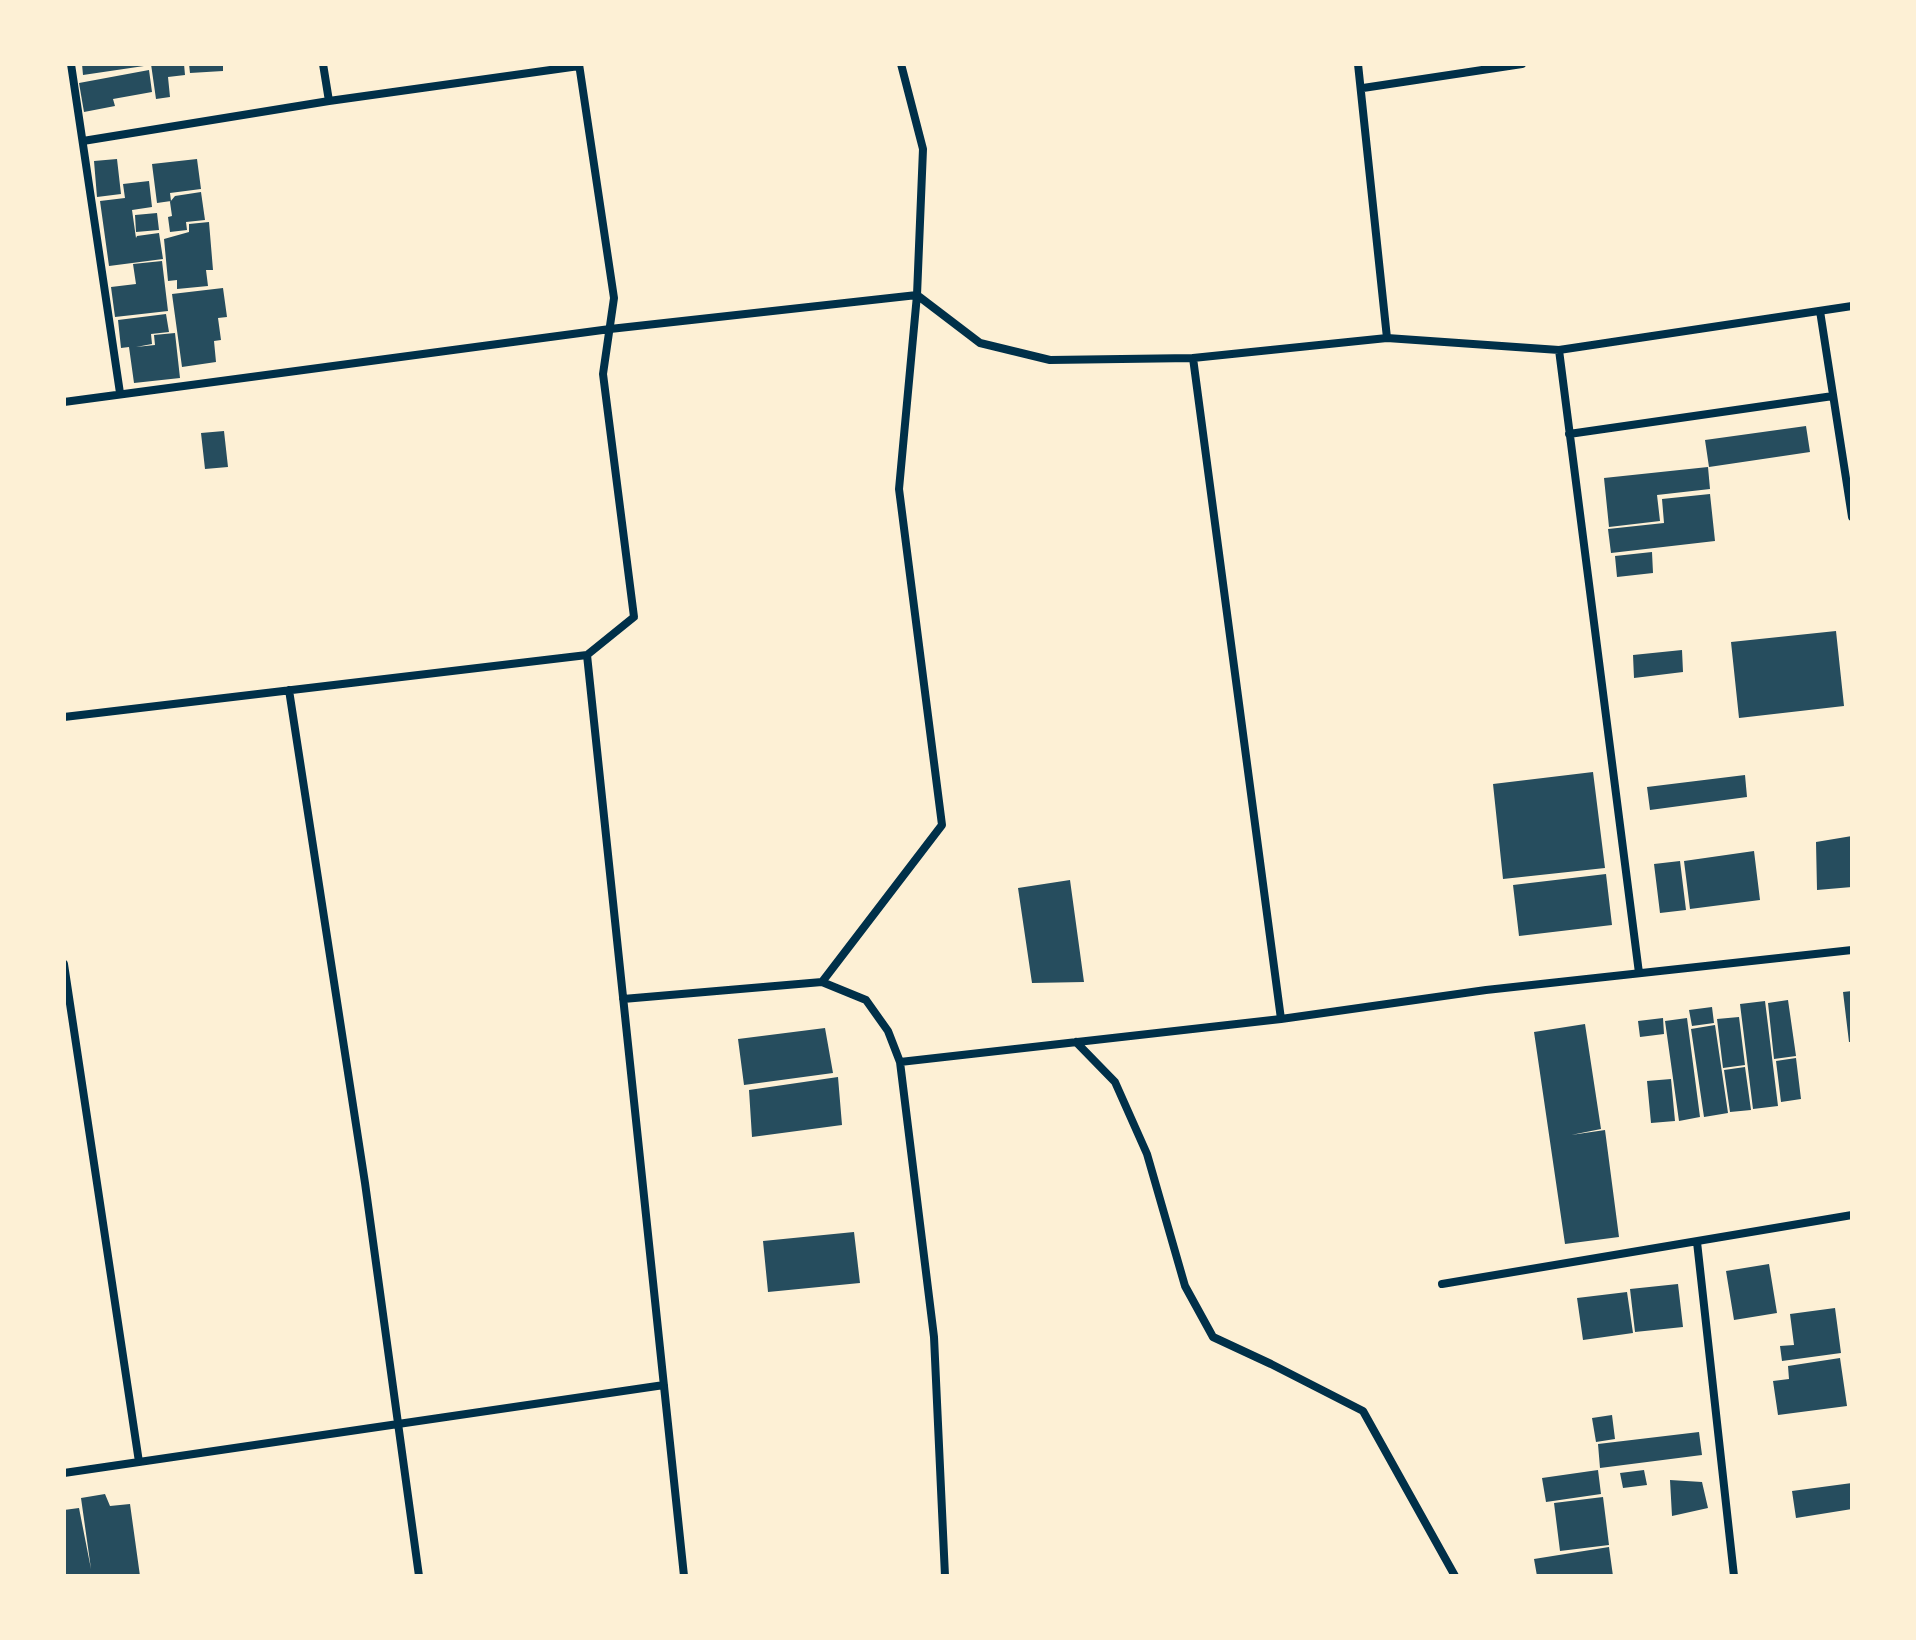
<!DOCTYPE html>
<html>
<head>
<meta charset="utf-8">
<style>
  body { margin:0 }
  #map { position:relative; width:1916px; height:1640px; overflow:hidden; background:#fdf0d5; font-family:"Varela Round",sans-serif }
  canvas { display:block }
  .frame { position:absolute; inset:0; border:66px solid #fdf0d5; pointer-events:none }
</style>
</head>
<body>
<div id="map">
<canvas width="1916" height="1640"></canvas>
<div class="frame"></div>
</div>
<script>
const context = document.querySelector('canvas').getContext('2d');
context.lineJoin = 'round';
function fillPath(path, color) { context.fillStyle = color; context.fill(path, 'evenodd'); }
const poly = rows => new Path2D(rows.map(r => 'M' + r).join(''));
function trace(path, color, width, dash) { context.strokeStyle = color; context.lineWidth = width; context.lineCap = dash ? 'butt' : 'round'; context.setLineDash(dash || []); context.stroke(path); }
const building = poly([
  [82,64,144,64,144,66,83,75],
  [151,64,184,64,185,75,168,77,170,97,156,99],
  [189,64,223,64,223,71,190,73],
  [149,70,152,92,113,99,115,106,84,112,79,83],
  [117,159,121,194,97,197,94,161],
  [197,159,201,189,170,193,171,201,157,203,152,164],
  [149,181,152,207,132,210,136,238,137,236,159,233,163,259,109,266,100,201,125,198,123,184],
  [201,192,205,220,186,222,187,230,170,232,168,217,172,216,170,202,175,196],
  [157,213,159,230,136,232,135,215],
  [209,222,213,270,206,270,208,286,177,289,177,280,168,281,164,239,189,232,189,224],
  [162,261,168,311,115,317,111,287,136,284,133,264],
  [223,288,227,317,218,318,221,340,214,341,216,362,182,367,172,294],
  [166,314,169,332,151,334,152,344,136,347,155,345,154,335,175,333,180,378,134,383,129,347,121,348,118,320],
  [1806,426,1810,452,1709,467,1705,440],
  [224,431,228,467,205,469,201,433],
  [1708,467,1710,489,1657,495,1660,521,1609,527,1604,478],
  [1710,494,1715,541,1611,553,1608,529,1664,523,1662,499],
  [1652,552,1653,573,1617,577,1615,556],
  [1836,631,1844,706,1739,718,1731,642],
  [1682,650,1683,672,1634,678,1633,655],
  [1593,772,1605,868,1503,879,1493,784],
  [1745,775,1747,797,1650,810,1647,787],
  [1852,836,1852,887,1817,890,1816,842],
  [1754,851,1760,900,1690,909,1684,861],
  [1680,861,1686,910,1660,913,1654,864],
  [1606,874,1612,925,1519,936,1513,885],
  [1070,880,1084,982,1032,983,1018,888],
  [1852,991,1852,1042,1849,1042,1843,992],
  [1788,1000,1796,1056,1774,1059,1768,1003],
  [1765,1001,1778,1106,1753,1109,1740,1004],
  [1712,1007,1714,1023,1692,1026,1689,1010],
  [1739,1017,1745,1065,1723,1068,1717,1019],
  [1663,1018,1664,1034,1640,1037,1638,1021],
  [1687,1018,1700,1117,1679,1121,1665,1021],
  [1585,1024,1601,1129,1571,1135,1605,1130,1619,1237,1565,1244,1534,1032],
  [1715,1025,1728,1113,1704,1117,1691,1029],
  [825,1028,833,1073,744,1085,738,1039],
  [1796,1058,1801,1099,1781,1102,1776,1061],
  [1745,1067,1751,1110,1730,1112,1724,1070],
  [838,1077,842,1125,752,1137,749,1090],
  [1671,1079,1675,1121,1651,1123,1647,1081],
  [854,1232,860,1283,768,1292,763,1241],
  [1769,1264,1777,1313,1734,1320,1726,1271],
  [1678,1284,1683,1327,1635,1332,1630,1289],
  [1627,1292,1633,1333,1583,1340,1577,1298],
  [1835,1308,1841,1353,1782,1361,1780,1346,1794,1345,1790,1314],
  [1840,1358,1847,1406,1778,1415,1773,1381,1789,1379,1788,1366],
  [1612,1415,1615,1439,1596,1442,1592,1418],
  [1699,1432,1702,1455,1600,1468,1598,1444],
  [1598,1470,1601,1494,1546,1502,1542,1478],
  [1644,1470,1647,1485,1623,1488,1620,1473],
  [1670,1480,1702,1482,1708,1508,1672,1516],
  [1852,1483,1852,1509,1796,1518,1792,1491],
  [105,1494,110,1506,130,1504,140,1576,64,1576,64,1510,79,1508,91,1569,81,1498],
  [1603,1497,1609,1545,1560,1551,1554,1503],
  [1609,1547,1613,1576,1537,1576,1534,1559]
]);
const minor = poly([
  [71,64,120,393],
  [323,64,329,101],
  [579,64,614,298,603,374,634,617,587,655,684,1576],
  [1358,64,1387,338],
  [1363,88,1522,64],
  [83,141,329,101,579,66],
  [1820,311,1852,517],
  [1559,350,1639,973],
  [1193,358,1281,1019],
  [64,402,610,329,917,295,980,343,1050,360,1193,358,1387,338,1559,350,1852,306],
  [1569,434,1833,396],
  [289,690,365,1183,419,1576],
  [64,717,587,655],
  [64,964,139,1462],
  [822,982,942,825,899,489,917,295,923,149,901,64],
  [623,999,822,982,866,1000,888,1031,900,1062,934,1337,945,1576],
  [1076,1042,1115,1082,1147,1154,1185,1286,1213,1337,1271,1364,1363,1411,1455,1576],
  [900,1062,1281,1019,1486,990,1852,950],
  [1697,1242,1734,1576],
  [1442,1284,1852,1215],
  [64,1473,664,1385]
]);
fillPath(building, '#264d5e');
trace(minor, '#003049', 8);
</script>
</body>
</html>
